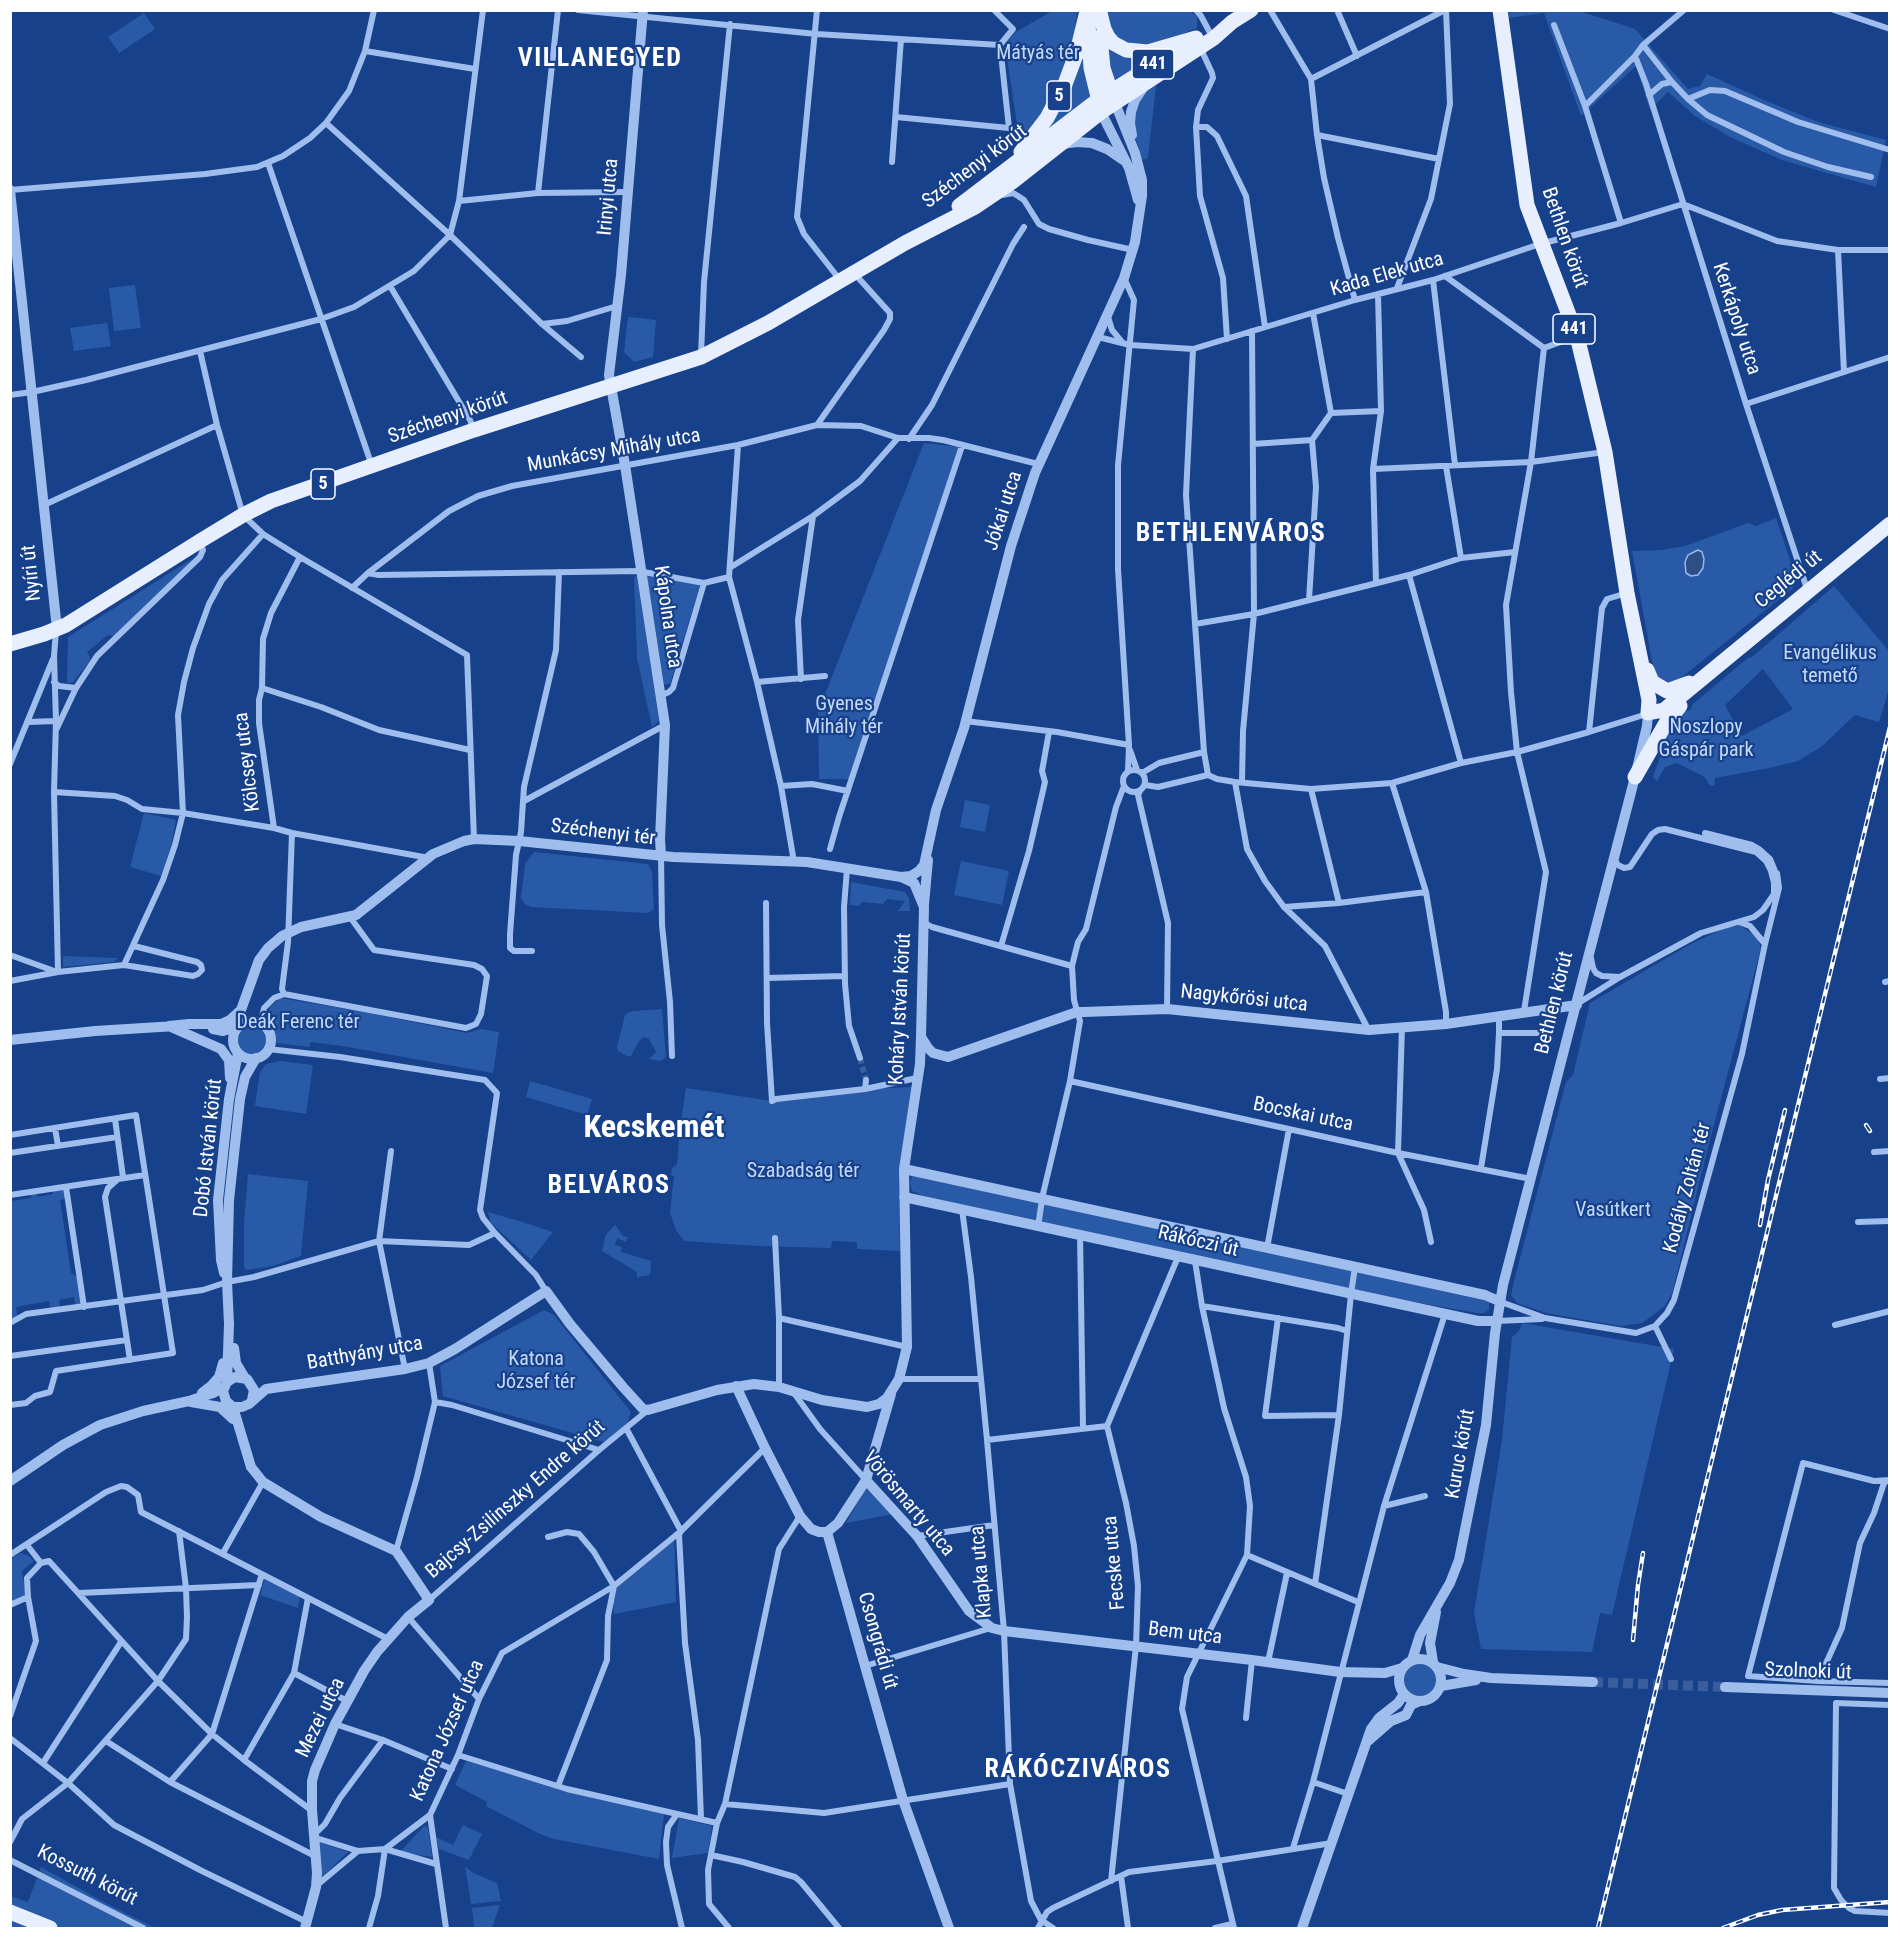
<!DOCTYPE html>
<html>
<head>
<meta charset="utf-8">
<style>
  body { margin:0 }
  #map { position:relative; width:1900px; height:1939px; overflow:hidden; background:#17418a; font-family:"Roboto Condensed",sans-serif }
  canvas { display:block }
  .frame { position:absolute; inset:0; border:12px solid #fff; pointer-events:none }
</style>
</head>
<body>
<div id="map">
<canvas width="1900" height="1939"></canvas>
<div class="frame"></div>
</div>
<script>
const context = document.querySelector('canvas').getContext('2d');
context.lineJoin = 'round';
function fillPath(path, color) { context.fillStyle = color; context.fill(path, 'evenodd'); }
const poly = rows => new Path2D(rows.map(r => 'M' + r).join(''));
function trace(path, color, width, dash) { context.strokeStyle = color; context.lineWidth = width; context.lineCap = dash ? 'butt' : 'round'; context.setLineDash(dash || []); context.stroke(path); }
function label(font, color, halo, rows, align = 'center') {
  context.font = font + ' "Roboto Condensed",sans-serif'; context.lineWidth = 4.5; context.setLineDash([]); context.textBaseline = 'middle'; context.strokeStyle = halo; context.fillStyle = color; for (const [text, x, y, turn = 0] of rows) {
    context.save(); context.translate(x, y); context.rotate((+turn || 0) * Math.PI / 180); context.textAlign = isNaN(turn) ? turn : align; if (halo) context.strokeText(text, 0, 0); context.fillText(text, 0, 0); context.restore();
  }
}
const green = poly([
  [1052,11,1077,11,1075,28,1066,67,1046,108,1028,133,1017,124,1005,45,1016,32],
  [1104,11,1190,11,1197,17,1197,28,1151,47,1124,44,1110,31],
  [1508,11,1579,11,1635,29,1688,89,1700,86,1707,74,1764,100,1818,122,1886,140,1876,187,1782,160,1730,137,1695,116,1668,92,1650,110,1636,66,1581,116,1544,13,1509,18],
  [144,13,155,29,119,53,108,37],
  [1105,38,1148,59,1113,83],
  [1083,57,1093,99,1040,142,1068,95],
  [1157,77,1148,158,1142,160,1133,129,1137,104],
  [135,285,141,328,114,331,109,288],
  [628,317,656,320,653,357,634,362,624,352],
  [107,323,111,346,74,351,70,328],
  [924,443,960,447,849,779,819,779,818,712],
  [1776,518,1795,575,1793,588,1676,682,1668,685,1657,676,1652,661,1632,551,1662,550,1685,546,1748,523,1756,526],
  [192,559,190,565,116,637,108,635,87,652,90,657,89,662,73,682,67,683,68,637],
  [637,576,659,721,652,727,637,658,634,577],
  [647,576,700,585,670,684,664,684],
  [1834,586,1889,651,1889,689,1879,722,1855,715,1821,747,1798,761,1769,768,1715,778,1714,786,1709,785,1707,780,1703,776,1677,763,1665,767,1657,781,1653,777,1671,726,1684,712,1690,710,1693,704,1749,657,1751,658],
  [1763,669,1793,709,1742,736,1725,705],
  [965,800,990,805,985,832,960,827],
  [144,813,176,820,171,846,161,876,130,867],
  [534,852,648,864,652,872,654,909,648,913,531,907,525,904,521,898,525,864],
  [961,861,1009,871,1002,905,954,895],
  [851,882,905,892,909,898,910,911,898,911,905,901,887,899,883,904,862,902,859,906,850,905],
  [1739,925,1757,937,1761,948,1707,1151,1672,1294,1664,1307,1642,1323,1621,1326,1546,1313,1517,1303,1511,1295,1515,1277,1566,1082,1573,1075,1590,1003,1689,945,1729,926],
  [63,956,118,958,114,962,63,967],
  [280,998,364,1012,467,1033,481,1029,499,1032,493,1073,342,1046,311,1042,309,1047,275,1043,275,1035,271,1024,266,1019,270,1007],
  [662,1009,666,1057,661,1061,649,1059,656,1052,649,1039,644,1037,639,1041,631,1056,627,1056,618,1051,617,1047,625,1015,629,1012,634,1011],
  '238 1040a14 14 0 1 1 28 0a14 14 0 1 1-28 0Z',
  [280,1061,313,1065,306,1114,255,1106,260,1072,266,1064],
  [530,1081,592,1099,587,1115,526,1097],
  [912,1087,908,1108,899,1181,900,1251,857,1249,857,1242,832,1241,831,1248,757,1246,684,1241,676,1230,670,1213,674,1176,671,1175,672,1168,677,1164,680,1127,686,1088,772,1101,865,1089],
  [248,1174,308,1181,301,1256,273,1266,247,1270,244,1267,244,1223],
  [912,1176,1489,1300,1489,1310,1484,1313,1477,1313,1370,1294,926,1197,912,1191,910,1182],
  [66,1187,67,1198,60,1200,71,1273,79,1278,84,1307,76,1308,74,1297,59,1300,60,1310,51,1311,49,1301,16,1307,18,1320,11,1323,10,1201,31,1198,31,1192,36,1191,37,1197,53,1194,53,1189],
  [488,1212,519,1221,553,1232,531,1260,491,1223],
  [615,1225,623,1236,628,1237,626,1242,617,1238,615,1245,622,1247,621,1252,651,1261,650,1275,637,1277,637,1272,602,1251,606,1234],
  [544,1310,554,1315,631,1412,627,1424,604,1442,443,1396,440,1366],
  [1522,1323,1674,1349,1612,1615,1600,1613,1592,1652,1481,1649,1474,1613,1502,1440,1512,1337,1519,1331],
  [867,1487,893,1514,846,1523],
  [674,1537,676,1602,614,1614,611,1584],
  [20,1553,29,1556,34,1561,22,1571,26,1594,24,1597,10,1603,11,1559],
  [265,1578,300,1596,298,1608,260,1595],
  '1402 1680a18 18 0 1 1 36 0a18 18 0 1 1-36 0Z',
  [466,1761,575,1793,664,1814,659,1859,554,1839,540,1834,486,1806,487,1802,455,1785],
  [679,1818,712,1826,708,1853,672,1858],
  [463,1825,482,1834,469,1860,439,1849,436,1837,453,1845],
  [424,1826,428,1827,432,1857,400,1852],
  [318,1842,348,1852,322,1877],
  [465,1866,473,1873,497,1883,501,1901,471,1904],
  [41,1867,109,1905,155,1928,11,1928,10,1896,28,1902],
  [500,1905,492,1928,474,1928,472,1908]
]);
const water = poly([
  [1698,550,1702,552,1704,559,1703,568,1698,575,1691,576,1686,573,1685,562,1688,555,1698,550]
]);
const minorTunnel = poly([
  [860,1058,866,1080]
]);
const tertiaryTunnel = poly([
  [1593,1682,1725,1687]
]);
const minor = poly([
  [578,10,816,34,1000,45],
  [817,10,797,217,804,234,840,280],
  [1196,10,1201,16,1209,31],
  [1270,10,1311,79,1317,135,1324,178,1338,238,1355,300],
  [1337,10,1357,56],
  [1834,10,1890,29],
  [1554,25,1585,106,1621,223],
  [1643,45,1672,82,1688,99,1710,90,1725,91,1798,122,1890,150],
  [1200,47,1212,73,1213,78,1198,110,1196,127,1200,196,1223,278,1227,339],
  [365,51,475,69],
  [1635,56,1646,84,1746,404,1807,589],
  [1311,79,1445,10],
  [1649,95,1662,84,1672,82],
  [1688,99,1707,115,1784,152,1828,167,1871,177],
  [1585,106,1635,56,1643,45,1684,10],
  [896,117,1009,128,1000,45,1013,29,994,10],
  [326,123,450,235,542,324,581,357],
  [1196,127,1207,127,1217,136,1246,196,1265,327],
  [1317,135,1439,159],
  [892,162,901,39],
  [268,163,372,466],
  [10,190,205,174,257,167,283,156,310,138,326,123,349,91,365,51,374,10],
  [538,193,558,10],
  [1002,195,1013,193,1018,196,1024,200,1039,224,1049,229,1088,240,1133,250],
  [459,201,538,193,627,192],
  [1683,204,1777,241,1838,250,1890,250],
  [1838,250,1844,372],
  [1445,276,1544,348],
  [1124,278,1134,300,1118,465,1118,569,1129,745,1128,771],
  [1433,280,1455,465],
  [390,286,470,420,474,430],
  [1397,288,1431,199,1450,104,1446,10],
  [1313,313,1331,413],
  [1108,317,1112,330,1122,342],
  [542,324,567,321,617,306],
  [1098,337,1130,345,1193,349,1355,300,1433,280,1540,244,1621,223,1683,204],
  [1544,348,1577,336],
  [1193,349,1186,495,1204,752],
  [200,351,217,425,243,515,263,534,300,557,467,655,474,839],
  [701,355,704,282,730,24],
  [10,395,32,392,86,380,321,319,354,307,414,271,450,235,459,201,483,10],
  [1746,404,1890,357],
  [817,425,884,330,890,319,890,313,854,273],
  [909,439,932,405,1013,244,1024,227],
  [1253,444,1312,440,1331,413,1381,411],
  [738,445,729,577,757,682,781,786,794,862],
  [1446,466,1461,558],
  [1373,469,1531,462,1605,452],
  [44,505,217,425],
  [731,567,813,516,860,481,898,438],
  [368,573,379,575,638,571,704,583,729,577],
  [1409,575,1461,763],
  [1376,583,1373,469,1381,411,1378,294],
  [352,588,368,573,449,511,478,496,512,486,738,445,817,425,861,426,898,438,929,438,943,440,1038,464],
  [1309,600,1316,487,1312,440],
  [1195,624,1254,614,1409,575,1461,558,1515,552],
  [56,631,54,656,56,721,54,792,58,972],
  [801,679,798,620,813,516],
  [54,682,59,686,76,688],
  [757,682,825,676],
  [262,688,321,707,379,730,470,750],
  [660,696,669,692,673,688,704,583],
  [965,721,1057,732,1129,745],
  [28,722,56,721],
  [57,728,76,688,97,656,200,557,203,550,200,541],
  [1589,732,1602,608,1607,599,1627,593],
  [1130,750,1137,770],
  [10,764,53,659],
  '1123 781a11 11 0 1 1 22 0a11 11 0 1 1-22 0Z',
  [1142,773,1159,763,1204,752,1208,775],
  [1235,782,1247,849,1265,881,1284,907,1325,946,1368,1029],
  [1242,782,1243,731,1254,614,1252,331],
  [1392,783,1426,892,1446,1012,1446,1024],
  [1145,785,1158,787,1208,775,1217,779,1235,782,1311,789,1392,783,1461,763,1517,752,1589,732,1647,714],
  [781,786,812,784,848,791],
  [1311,789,1339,903],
  [1140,791,1138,795,1168,923,1167,1009],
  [54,792,115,796,127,800,142,809,183,813,274,828,292,833,429,858],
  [524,801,665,725],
  [274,828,259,723,259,700,262,688,263,639,271,613,300,557],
  [1705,833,1752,845,1759,849,1770,859,1777,876],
  [830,849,839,817,962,446],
  [661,855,662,925,670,1002,672,1056],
  [847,869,844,907,845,984,849,1026,860,1058],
  [766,903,767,1023,772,1101,776,1099,865,1089,917,1078],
  [1284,907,1339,903,1426,892],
  [923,922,932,927,1072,966],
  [1739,922,1750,926,1765,944],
  [1001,946,1029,851,1045,782,1042,771,1049,732],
  [532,951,514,951,510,948,510,934,516,855,521,832,524,787,556,650,559,572],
  [10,955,57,972],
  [1591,958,1593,968,1596,973,1602,976,1620,977],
  [124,965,163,880,175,845,183,813,178,715,184,682,193,648,209,604,222,580,263,534],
  [767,978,845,976],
  [10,981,58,972,124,965,193,976,198,974,202,970,201,965,197,962,134,946],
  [1885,982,1890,981],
  [284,994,282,989,288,942,292,833],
  [1577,1004,1620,977,1701,933,1754,917,1763,910,1774,894,1774,883,1771,871,1766,861,1756,852,1665,829,1658,830,1652,834,1630,867,1624,868,1618,865,1614,859],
  [1524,1011,1546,872,1517,752,1511,692,1506,605,1531,462,1544,348],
  [265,1027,262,1018,264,1008,274,998,284,994,466,1028,476,1024,481,1014,487,976,482,969,474,965,374,950,350,917],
  [1402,1027,1398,1153,1424,1210,1431,1242],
  [1499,1033,1537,1033],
  [268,1049,340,1057,485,1080,497,1093,480,1210,483,1218,495,1233,536,1275,546,1291],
  [1880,1079,1890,1078],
  [1070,1081,1398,1153,1531,1179],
  [865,1089,866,1080],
  [115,1119,123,1177],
  [55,1128,58,1146],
  [10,1135,136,1115,173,1353,56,1371,50,1392,35,1396,26,1403,10,1405],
  [391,1151,379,1241,405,1369],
  [1874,1152,1890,1151],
  [10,1153,117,1137],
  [1481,1168,1497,1069,1499,1033,1499,1015],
  [66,1187,84,1307],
  [10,1195,117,1179],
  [962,1209,971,1277,987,1440,1004,1631,1010,1784,1031,1901,1041,1920,1053,1928],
  [1858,1222,1890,1221],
  [1038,1226,1043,1194,1070,1081,1080,1021,1074,1000,1072,966,1078,942,1086,929,1116,807,1124,786],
  [1080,1233,1083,1427],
  [775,1238,779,1318,779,1387],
  [1267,1248,1289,1129],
  [1195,1261,1202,1306,1224,1408,1246,1477,1250,1506,1247,1555,1187,1677,1182,1709,1234,1928],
  [1501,1302,1545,1318,1636,1333,1655,1326,1667,1313,1674,1300,1742,1054,1765,944,1779,888,1777,873],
  [1202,1306,1338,1328,1347,1331],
  [779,1318,907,1347],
  [1278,1318,1265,1416,1339,1415],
  [1497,1321,1542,1319],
  [10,1323,26,1314,203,1290,227,1282,254,1277,379,1241,469,1245,495,1233],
  [1835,1325,1890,1311],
  [1655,1326,1671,1359],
  [10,1356,127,1340],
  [130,1360,105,1197,108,1188,118,1179,145,1175],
  [899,1379,980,1379],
  [794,1393,820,1429,866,1480],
  [435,1402,452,1405,599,1450],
  [626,1428,681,1531,679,1535,685,1643,698,1740,701,1819],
  [987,1440,1107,1426],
  [1890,1480,1874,1481,1803,1463,1748,1676,1818,1681,1890,1683],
  [1384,1506,1425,1496],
  [917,1536,994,1525],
  [548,1537,567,1532,579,1534,594,1552,614,1586,608,1616,607,1660,558,1786],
  [27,1545,41,1563,49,1561,158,1681,212,1734,244,1760,311,1810],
  [396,1551,417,1477,435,1402,429,1363],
  [223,1553,263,1482],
  [10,1555,106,1492,121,1486,127,1487,138,1495,141,1512,388,1639],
  [1247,1555,1358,1602],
  [1315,1584,1339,1415,1351,1294,1355,1267],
  [79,1593,259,1585],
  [429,1600,599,1450,648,1410],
  [10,1605,28,1597],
  [408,1617,479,1699],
  [1268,1662,1287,1573],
  [865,1666,991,1628],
  [294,1673,347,1701],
  [1818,1681,1842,1628,1860,1543,1874,1513,1884,1483,1889,1480],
  [1890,1705,1836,1703,1834,1888,1841,1900,1849,1908,1855,1911,1890,1913],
  [10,1716,36,1641,28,1597,27,1578,41,1563],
  [1246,1718,1252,1660],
  [335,1724,383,1740,452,1769],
  [10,1738,68,1783,114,1825,202,1871,307,1922],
  [106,1741,170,1782,315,1856],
  [458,1755,567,1789,717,1823],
  [244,1760,294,1673,308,1598],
  [43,1763,121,1642],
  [170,1782,212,1734,262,1574],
  [1313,1782,1348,1794],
  [725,1804,824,1813,1010,1784],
  [677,1814,668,1827,666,1842,667,1865,682,1928],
  [430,1815,446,1928],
  [313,1831,318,1831,325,1824,340,1798,383,1740],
  [313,1837,358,1851,385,1849,436,1864],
  [10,1842,22,1819,68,1783,158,1681,186,1639,187,1617,186,1588,179,1531],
  [1293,1848,1313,1782,1384,1506,1445,1314],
  [385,1849,430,1815,458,1755,479,1699,502,1653,614,1586,681,1531,765,1448],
  [711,1855,743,1862,795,1877,801,1882,839,1928],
  [10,1860,143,1928],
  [1121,1876,1128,1928],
  [1111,1881,1136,1646,1138,1586,1134,1546,1126,1503,1107,1426,1178,1257],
  [316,1886,358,1851],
  [369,1928,378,1896,385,1849],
  [729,1928,709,1904,708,1870,717,1823,725,1804,779,1549,800,1516],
  [1038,1928,1047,1912,1053,1908,1129,1872,1217,1861,1332,1843],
  [1215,1928,1232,1924]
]);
const tertiary = poly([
  [643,10,621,275,609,375,625,465,665,725,660,839,661,855],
  [1101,112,1129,168,1138,200],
  [1132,135,1130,123,1131,112,1135,100,1143,88],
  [1063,144,1076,142,1092,143,1107,149,1123,160],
  [10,190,57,629],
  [924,904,928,860],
  '233 1040a19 19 0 1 1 38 0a19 19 0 1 1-38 0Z',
  [169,1026,189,1024,221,1024,230,1020,241,1010,259,960,268,948,282,936,301,927,356,915,433,854,464,841,474,839,519,841,673,857,807,862,901,877,911,876,919,871,924,865,936,810,964,728,1011,546,1035,473,1124,278,1135,242,1142,196,1142,180,1135,153,1115,103],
  [171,1027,221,1049,229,1060,230,1078],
  [213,1029,223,1031,238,1026],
  [921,1037,928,1048,933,1053,948,1057,1077,1012,1084,1012,1167,1009,1369,1030,1446,1024,1577,1005],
  [10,1040,95,1031,176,1026],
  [904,1169,1485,1295,1501,1302],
  [904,1197,1478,1321,1497,1321],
  [224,1273,221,1260,218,1200,229,1099,238,1053],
  [234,1348,236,1363,245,1378],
  [227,1382,229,1324,227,1282,229,1200,240,1099,245,1077,256,1058],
  [736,1386,765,1448,800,1516,811,1529,819,1532,827,1532],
  [202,1393,211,1386,219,1377,223,1363],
  [252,1400,254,1390,247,1379,235,1377,227,1382,223,1391,226,1401,233,1407,242,1407,249,1404,266,1389,405,1369,429,1363,455,1349,546,1291,570,1324,623,1387,643,1409,648,1410,717,1390,754,1384,779,1387,822,1400,867,1407,879,1404,887,1398,899,1379,907,1347,904,1169,920,1064,921,1037,924,907,914,883,901,877],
  [191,1402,220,1407,233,1419],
  [233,1407,251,1467,263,1482,321,1517,396,1551,429,1600,408,1617,377,1652,364,1671,335,1724,315,1770,312,1781,312,1810,317,1873,316,1887,305,1928],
  [866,1480,917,1536,969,1611,992,1628,1004,1631,1252,1660,1340,1672,1385,1673,1402,1668],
  [10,1481,63,1445,100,1425,143,1411,189,1401,213,1393,224,1387],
  [827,1532,903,1800,949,1928],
  [827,1532,838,1523,866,1480,891,1394],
  '1399 1680a21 21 0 1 1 42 0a21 21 0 1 1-42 0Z',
  [1412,1660,1420,1635,1450,1583,1459,1560,1486,1425,1495,1333,1503,1285,1635,777,1647,726,1648,713],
  [1433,1662,1430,1643,1436,1612],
  [1437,1667,1464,1674,1491,1678,1593,1682],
  [1441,1686,1476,1680],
  [1725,1687,1890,1693],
  [1368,1741,1391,1721,1406,1715,1411,1705,1420,1701],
  [1302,1928,1371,1729,1379,1718,1398,1703,1404,1694]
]);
const primary = poly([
  [1500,10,1527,205,1577,336,1605,452,1627,593,1649,700,1648,713,1664,710,1890,524],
  [1100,13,1104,29,1108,37,1113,43,1126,50,1148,52,1196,38],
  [1088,23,1091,68,1101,109],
  [1100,37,1103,68,1114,101],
  [1021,152,1047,118,1065,84,1077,52,1087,11],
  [959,206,1098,100,1181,47],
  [10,644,44,634,66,625,200,541,243,515,271,501,474,430,701,357,768,323,905,243,975,207,1012,182,1101,112,1214,38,1232,22,1251,10],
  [1647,670,1652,682,1667,691,1689,683],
  [1635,777,1666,723,1680,706],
  [10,1912,50,1928]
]);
const rail = poly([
  [1866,1125,1870,1131],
  [1760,1225,1768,1180,1785,1110],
  [1633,1640,1638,1585,1643,1553],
  [1598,1928,1890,727],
  [1723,1928,1758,1915,1782,1910,1890,1902]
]);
const shields = [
  [1153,64,42],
  [1059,96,24],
  [1574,329,42],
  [323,484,24]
];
const shieldNames = [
  ["441",1153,64],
  ["5",1059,96],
  ["441",1574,329],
  ["5",323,484]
];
const parkNames = [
  ["Mátyás tér",1038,54],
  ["Evangélikus",1830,654],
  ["temető",1830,677],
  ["Gyenes",844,705],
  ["Mihály tér",844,728],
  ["Noszlopy",1706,728],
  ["Gáspár park",1706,751],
  ["Deák Ferenc tér",298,1023],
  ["Szabadság tér",803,1172],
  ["Vasútkert",1613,1211],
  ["Katona",536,1360],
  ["József tér",536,1383]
];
const streetNames = [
  ["Széchenyi körút",975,167,-37],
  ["Irinyi utca",609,197,-85],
  ["Bethlen körút",1564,238,71],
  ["Kada Elek utca",1387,275,-16],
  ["Kerkápoly utca",1736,319,72],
  ["Széchenyi körút",448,418,-19],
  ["Munkácsy Mihály utca",614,451,-10],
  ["Jókai utca",1004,511,-72],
  ["Nyíri út",32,573,-96],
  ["Ceglédi út",1789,580,-39],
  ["Kápolna utca",667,617,82],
  ["Kölcsey utca",248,762,-97],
  ["Széchenyi tér",603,833,7],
  ["Nagykőrösi utca",1244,999,6],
  ["Bethlen körút",1555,1003,-76],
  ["Koháry István körút",901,1009,-87],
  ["Bocskai utca",1303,1115,12],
  ["Dobó István körút",209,1148,-84],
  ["Kodály Zoltán tér",1688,1188,-75],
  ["Rákóczi út",1198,1242,13],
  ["Batthyány utca",365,1354,-10],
  ["Kuruc körút",1461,1454,-80],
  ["Bajcsy-Zsilinszky Endre körút",516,1500,-41],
  ["Vörösmarty utca",908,1504,50],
  ["Fecske utca",1115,1563,-95],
  ["Klapka utca",982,1572,-95],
  ["Bem utca",1185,1634,7],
  ["Csongrádi út",877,1641,74],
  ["Szolnoki út",1808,1672,2],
  ["Mezei utca",321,1718,-64],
  ["Katona József utca",448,1731,-66],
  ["Kossuth körút",87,1876,27]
];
const districtNames = [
  ["VILLANEGYED",600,59],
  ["BETHLENVÁROS",1231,534],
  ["BELVÁROS",609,1186],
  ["RÁKÓCZIVÁROS",1078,1770]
];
const townNames = [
  ["Kecskemét",654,1129]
];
fillPath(green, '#295aa8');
fillPath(water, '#2e4e84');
trace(water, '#92b8f1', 1.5);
trace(minorTunnel, '#3a5e9c', 6, [6, 3]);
trace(tertiaryTunnel, '#3a5e9c', 10, [10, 5]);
trace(minor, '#9fbeee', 6);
trace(tertiary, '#9fbeee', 10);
trace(primary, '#e7efff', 15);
trace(rail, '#fff', 4.5);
trace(rail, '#17418a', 2, [7]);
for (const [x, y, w] of shields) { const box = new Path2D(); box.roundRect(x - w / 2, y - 15, w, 30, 4.5); context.fillStyle = '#17418a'; context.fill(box); trace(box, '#fff', 1.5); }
label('bold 18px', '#fff', null, shieldNames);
label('20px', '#c5dafa', '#17418a', parkNames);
label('20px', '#fff', '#17418a', streetNames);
context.letterSpacing = '1.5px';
label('bold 26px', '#fff', '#17418a', districtNames);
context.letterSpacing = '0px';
label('bold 32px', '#fff', '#17418a', townNames);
</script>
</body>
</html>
